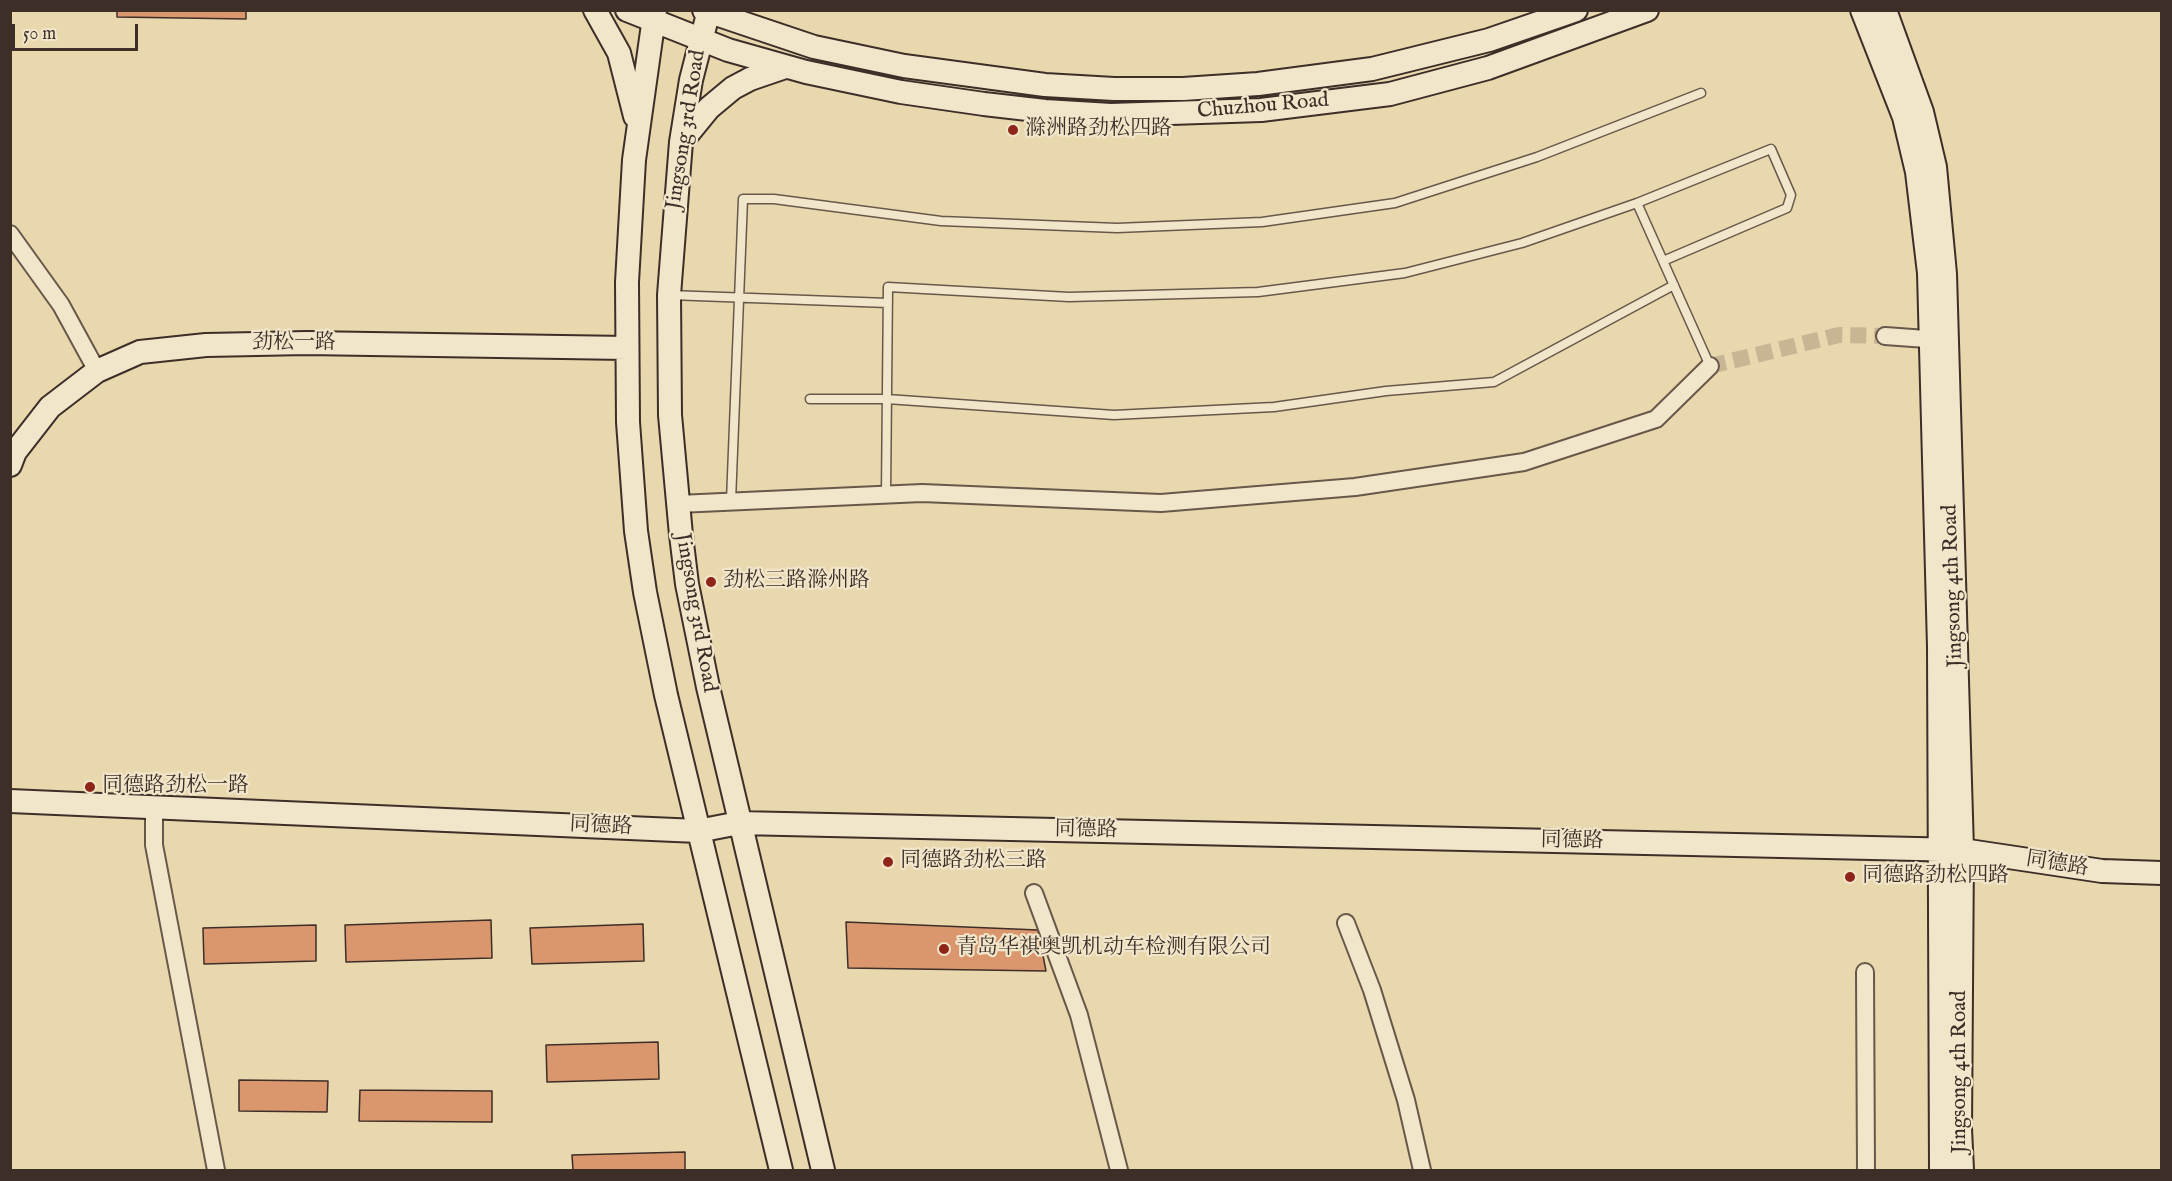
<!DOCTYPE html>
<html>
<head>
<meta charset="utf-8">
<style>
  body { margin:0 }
  #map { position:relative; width:2172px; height:1181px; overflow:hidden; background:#e9d7ae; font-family:"IM FELL English",serif }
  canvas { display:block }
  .frame { position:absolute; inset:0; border:12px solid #3d2e28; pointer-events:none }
  .scale { position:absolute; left:12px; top:24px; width:126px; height:27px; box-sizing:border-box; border:3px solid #3d2e28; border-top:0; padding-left:8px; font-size:18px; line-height:21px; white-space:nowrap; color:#3d2e28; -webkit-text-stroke:4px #f1e5ca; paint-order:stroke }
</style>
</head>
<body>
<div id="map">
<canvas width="2172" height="1181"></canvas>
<div class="frame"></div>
<div class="scale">50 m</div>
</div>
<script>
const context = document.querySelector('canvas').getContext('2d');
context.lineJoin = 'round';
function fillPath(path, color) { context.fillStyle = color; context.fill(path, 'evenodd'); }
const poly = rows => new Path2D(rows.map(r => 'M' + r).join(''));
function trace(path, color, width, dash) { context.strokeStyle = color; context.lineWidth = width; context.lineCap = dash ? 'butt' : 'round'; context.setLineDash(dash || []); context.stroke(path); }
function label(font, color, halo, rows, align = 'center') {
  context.font = font + ' "IM FELL English","Noto Serif SC",serif'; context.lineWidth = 4.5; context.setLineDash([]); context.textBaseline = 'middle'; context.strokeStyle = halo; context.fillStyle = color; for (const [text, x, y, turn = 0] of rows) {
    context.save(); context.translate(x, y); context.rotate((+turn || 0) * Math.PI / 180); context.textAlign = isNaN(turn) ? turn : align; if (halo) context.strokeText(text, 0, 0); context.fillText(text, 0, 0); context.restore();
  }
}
const building = poly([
  [117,10,246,10,246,19,117,17,117,10],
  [491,920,492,958,346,962,345,925,491,920],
  [846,922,1038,930,1046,971,848,968,846,922],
  [643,924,644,961,532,964,530,928,643,924],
  [316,925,316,961,204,964,203,928,316,925],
  [658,1042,659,1079,547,1082,546,1045,658,1042],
  [239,1080,328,1081,327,1112,239,1111,239,1080],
  [360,1090,492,1091,492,1122,359,1121,360,1090],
  [685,1152,685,1170,573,1170,572,1155,685,1152]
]);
const streetTunnel = poly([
  [1710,366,1839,335,1885,336]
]);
const lane = poly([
  [1637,203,1710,366],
  [669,295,888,303],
  [810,399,887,399,1114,415,1274,407,1386,391,1494,382,1674,285],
  [886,494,888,287,1069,297,1258,292,1405,273,1522,243,1637,203,1771,149,1791,195,1787,208,1663,261],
  [731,501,743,199,774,199,941,221,1117,228,1262,222,1395,203,1537,157,1701,93]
]);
const street = poly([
  [10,234,61,305,97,371],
  [1885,336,1940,340],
  [678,504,922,493,1161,503,1355,487,1524,462,1656,419,1710,366],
  [154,807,154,845,216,1170],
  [1034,893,1079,1015,1119,1170],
  [1346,923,1372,990,1406,1100,1422,1170],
  [1865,972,1866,1170]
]);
const secondary = poly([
  [595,10,619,53,635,116],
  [627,10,728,50,806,72,901,92,984,104,1045,111,1111,115,1261,110,1390,94,1488,68,1647,10],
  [655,10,634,160,627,282,628,422,636,531,645,592,666,695,781,1170],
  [704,10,814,47,904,66,1045,85,1114,89,1183,89,1258,84,1372,69,1489,40,1576,10],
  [709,10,691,80,681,142,669,295,670,415,681,535,687,584,708,687,823,1170],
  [1862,10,1904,117,1917,172,1929,273,1939,647,1941,1170],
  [1885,10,1922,112,1935,167,1945,274,1962,850,1960,1129,1962,1170],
  [682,141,709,108,733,88,750,79,785,67],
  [10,465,15,452,50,407,97,371,140,352,206,345,307,343,626,348],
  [10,801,698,831,739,823,1962,850,2102,871,2162,873]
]);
const markers = [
  [1013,130,6,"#8f2418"],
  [711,582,6,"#8f2418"],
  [90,787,6,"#8f2418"],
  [888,862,6,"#8f2418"],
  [1850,877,6,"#8f2418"],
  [944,949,6,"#8f2418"]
];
const streetNames = [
  ["Chuzhou Road",1263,107,-5],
  ["Jingsong 3rd Road",687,130,-81],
  ["劲松一路",294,344],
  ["Jingsong 4th Road",1954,586,-92],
  ["Jingsong 3rd Road",695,613,80],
  ["同德路",601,827,3],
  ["同德路",1086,831,1],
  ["同德路",1572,842,1],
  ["同德路",2057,865,9],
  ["Jingsong 4th Road",1961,1072,-90]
];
const poiNames = [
  ["滁洲路劲松四路",1025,130],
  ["劲松三路滁州路",723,582],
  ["同德路劲松一路",102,787],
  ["同德路劲松三路",900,862],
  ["同德路劲松四路",1862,877],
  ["青岛华祺奥凯机动车检测有限公司",956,949]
];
fillPath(building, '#da976e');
trace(building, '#3d2e28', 1.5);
trace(streetTunnel, '#c7b593', 16, [16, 8]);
trace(lane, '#68584a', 11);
trace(street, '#68584a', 20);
trace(secondary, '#3d2e28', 26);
trace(lane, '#f1e5ca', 8);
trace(street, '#f1e5ca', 16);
trace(secondary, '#f1e5ca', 22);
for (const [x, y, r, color] of markers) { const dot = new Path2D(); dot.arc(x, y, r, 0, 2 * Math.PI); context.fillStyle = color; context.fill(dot); trace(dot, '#f1e5ca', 2); }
label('21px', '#3d2e28', '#f1e5ca', streetNames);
label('21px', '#3d2e28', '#f1e5ca', poiNames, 'left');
</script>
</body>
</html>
